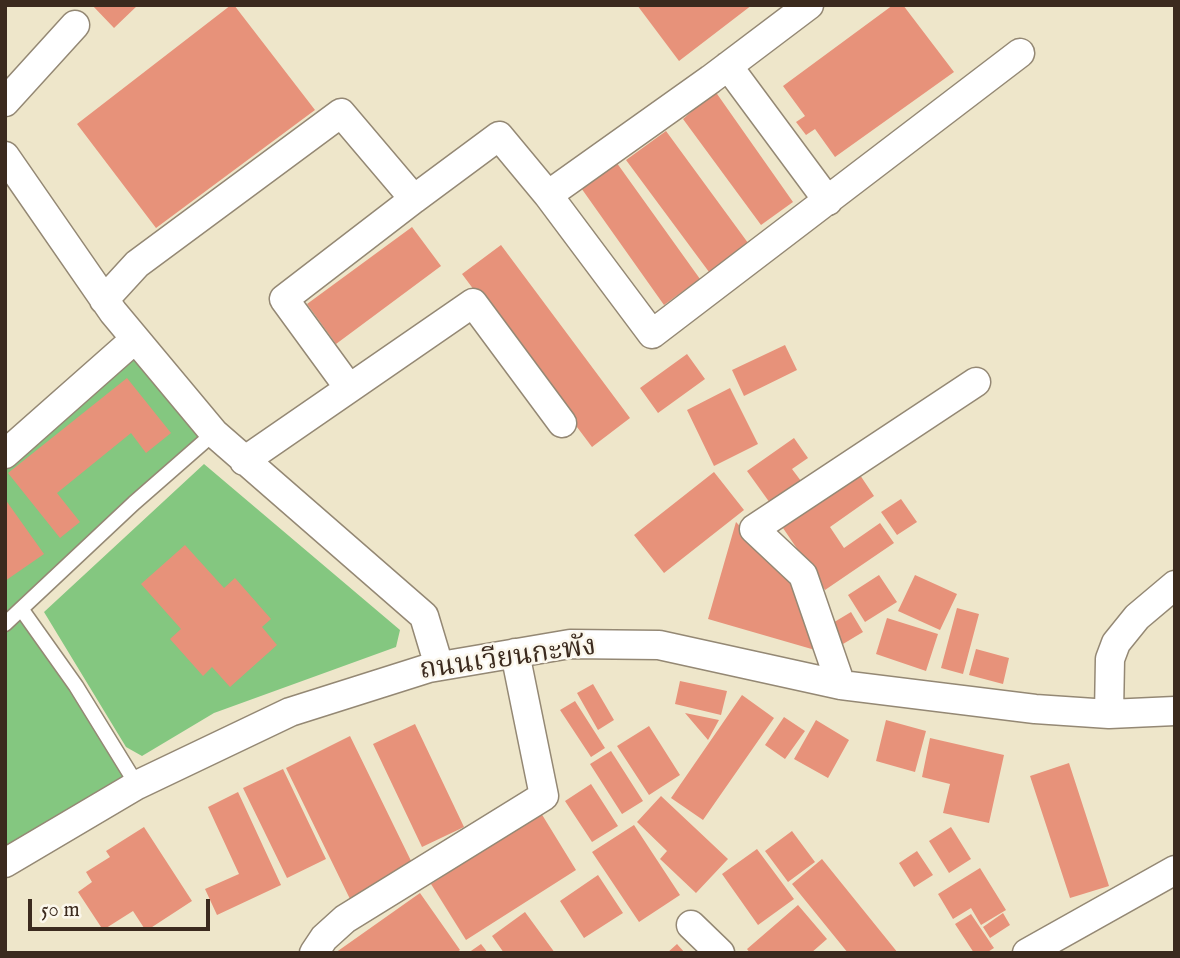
<!DOCTYPE html>
<html>
<head>
<meta charset="utf-8">
<style>
  body { margin:0 }
  #map { position:relative; width:1180px; height:958px; overflow:hidden; background:#eee6ca; font-family:"IM FELL English",serif }
  canvas { display:block }
  .frame { position:absolute; inset:0; border:7px solid #3b2a1e; pointer-events:none }
  .scale { position:absolute; left:28px; top:899px; width:182px; height:32px; box-sizing:border-box; border:4px solid #3b2a1e; border-top:0; padding-left:9px; font-size:21px; line-height:24px; white-space:nowrap; color:#3b2a1e; -webkit-text-stroke:5px #fbf7ec; paint-order:stroke }
</style>
</head>
<body>
<div id="map">
<canvas width="1180" height="958"></canvas>
<div class="frame"></div>
<div class="scale">50 m</div>
</div>
<script>
const context = document.querySelector('canvas').getContext('2d');
context.lineJoin = 'round';
function fillPath(path, color) { context.fillStyle = color; context.fill(path, 'evenodd'); }
const poly = rows => new Path2D(rows.map(r => 'M' + r).join(''));
function trace(path, color, width, dash) { context.strokeStyle = color; context.lineWidth = width; context.lineCap = dash ? 'butt' : 'round'; context.setLineDash(dash || []); context.stroke(path); }
function label(font, color, halo, rows, align = 'center') {
  context.font = font + ' "IM FELL English","Noto Serif Thai",serif'; context.lineWidth = 5; context.setLineDash([]); context.textBaseline = 'middle'; context.strokeStyle = halo; context.fillStyle = color; for (const [text, x, y, turn = 0] of rows) {
    context.save(); context.translate(x, y); context.rotate((+turn || 0) * Math.PI / 180); context.textAlign = isNaN(turn) ? turn : align; if (halo) context.strokeText(text, 0, 0); context.fillText(text, 0, 0); context.restore();
  }
}
const green = poly([
  [134,340,214,433,22,610,137,785,5,867,5,454],
  [204,464,400,630,396,647,214,713,142,756,126,747,44,612]
]);
const building = poly([
  [92,5,138,5,114,28],
  [231,5,234,5,315,110,156,228,77,124],
  [637,5,752,5,679,61],
  [893,5,903,5,954,72,835,157,815,129,806,135,796,122,805,116,783,86],
  [715,91,793,202,761,225,683,119],
  [666,131,751,247,712,276,626,160],
  [614,159,700,279,664,305,579,185],
  [412,227,441,266,336,344,307,304],
  [501,245,630,418,592,447,462,274],
  [785,345,797,370,744,396,732,370],
  [687,354,705,379,658,413,640,388],
  [127,378,171,433,146,453,131,433,57,493,80,522,60,538,8,473],
  [730,388,758,444,714,466,687,410],
  [794,438,808,458,792,469,801,481,770,503,747,471],
  [714,472,744,510,664,573,634,535],
  [860,475,874,496,830,527,844,548,880,523,894,543,825,590,783,528],
  [5,499,44,554,5,581],
  [901,499,917,522,897,535,881,512],
  [736,522,795,583,822,652,708,619],
  [185,545,224,588,235,578,271,619,262,627,277,645,230,687,212,667,203,676,170,639,181,629,141,584],
  [879,575,897,602,865,622,848,595],
  [915,575,957,594,940,630,898,611],
  [957,608,979,614,963,674,941,668],
  [851,612,863,632,843,644,831,624],
  [887,618,938,634,926,671,876,654],
  [976,649,1009,658,1003,684,969,675],
  [680,681,727,691,721,715,675,704],
  [593,684,614,720,598,730,577,693],
  [742,695,774,718,703,820,671,798],
  [575,701,605,748,591,757,560,710],
  [685,713,719,720,708,740],
  [784,717,805,731,785,759,765,745],
  [816,720,849,740,828,778,794,759],
  [886,720,926,731,915,772,876,761],
  [415,724,464,827,422,847,373,744],
  [649,726,680,775,649,795,617,746],
  [350,736,414,867,350,899,286,768],
  [930,738,1004,755,989,823,943,813,950,784,922,777],
  [611,751,643,801,622,814,590,764],
  [1069,763,1109,886,1070,898,1030,776],
  [283,769,326,859,287,878,243,788],
  [591,784,618,826,592,842,565,801],
  [238,792,281,885,217,915,205,889,239,874,208,807],
  [661,796,728,859,696,893,660,859,667,851,637,822],
  [541,813,576,870,466,940,431,884],
  [634,825,680,895,639,922,592,852],
  [144,827,192,901,146,931,133,911,103,930,78,892,92,882,86,872,110,857,106,851],
  [951,827,971,859,949,873,929,841],
  [792,831,815,862,788,882,765,851],
  [757,849,794,899,758,925,722,874],
  [917,851,933,875,914,887,899,863],
  [822,859,898,953,848,953,792,884],
  [980,868,1006,910,981,925,971,908,953,919,938,894],
  [598,875,623,913,584,938,560,901],
  [420,893,460,950,456,953,335,953],
  [798,905,827,939,811,953,750,953,747,949],
  [525,912,555,953,504,953,492,936],
  [1003,913,1010,925,990,938,983,927],
  [971,914,994,948,986,953,974,953,955,924],
  [481,944,488,953,468,953],
  [677,944,685,953,667,953]
]);
const lane = poly([
  [22,610,76,686,137,785],
  [5,624,134,503,214,433]
]);
const street = poly([
  [728,66,828,201],
  [5,102,75,25],
  [5,156,113,312,214,433,424,616,439,666],
  [548,195,711,79,809,5],
  [104,300,137,264,341,113,414,199,499,136,548,195,652,334,1020,53],
  [349,388,284,299,414,199],
  [5,454,134,340],
  [244,461,473,303,562,423],
  [841,685,803,575,754,529,976,382],
  [1109,714,1110,659,1116,643,1137,617,1175,585],
  [5,863,137,785,290,712,429,668,570,644,659,645,841,685,1035,709,1109,714,1175,711],
  [691,925,720,953],
  [314,953,324,938,345,919,544,796,515,653],
  [1027,953,1175,870]
]);
const streetNames = [
  ["ถนนเวียนกะพัง",508,660,-8]
];
fillPath(green, '#84c780');
fillPath(building, '#e7927a');
trace(lane, '#948874', 17);
trace(street, '#948874', 31);
trace(lane, '#fff', 14);
trace(street, '#fff', 28);
label('28px', '#3b2a1e', '#fbf7ec', streetNames);
</script>
</body>
</html>
